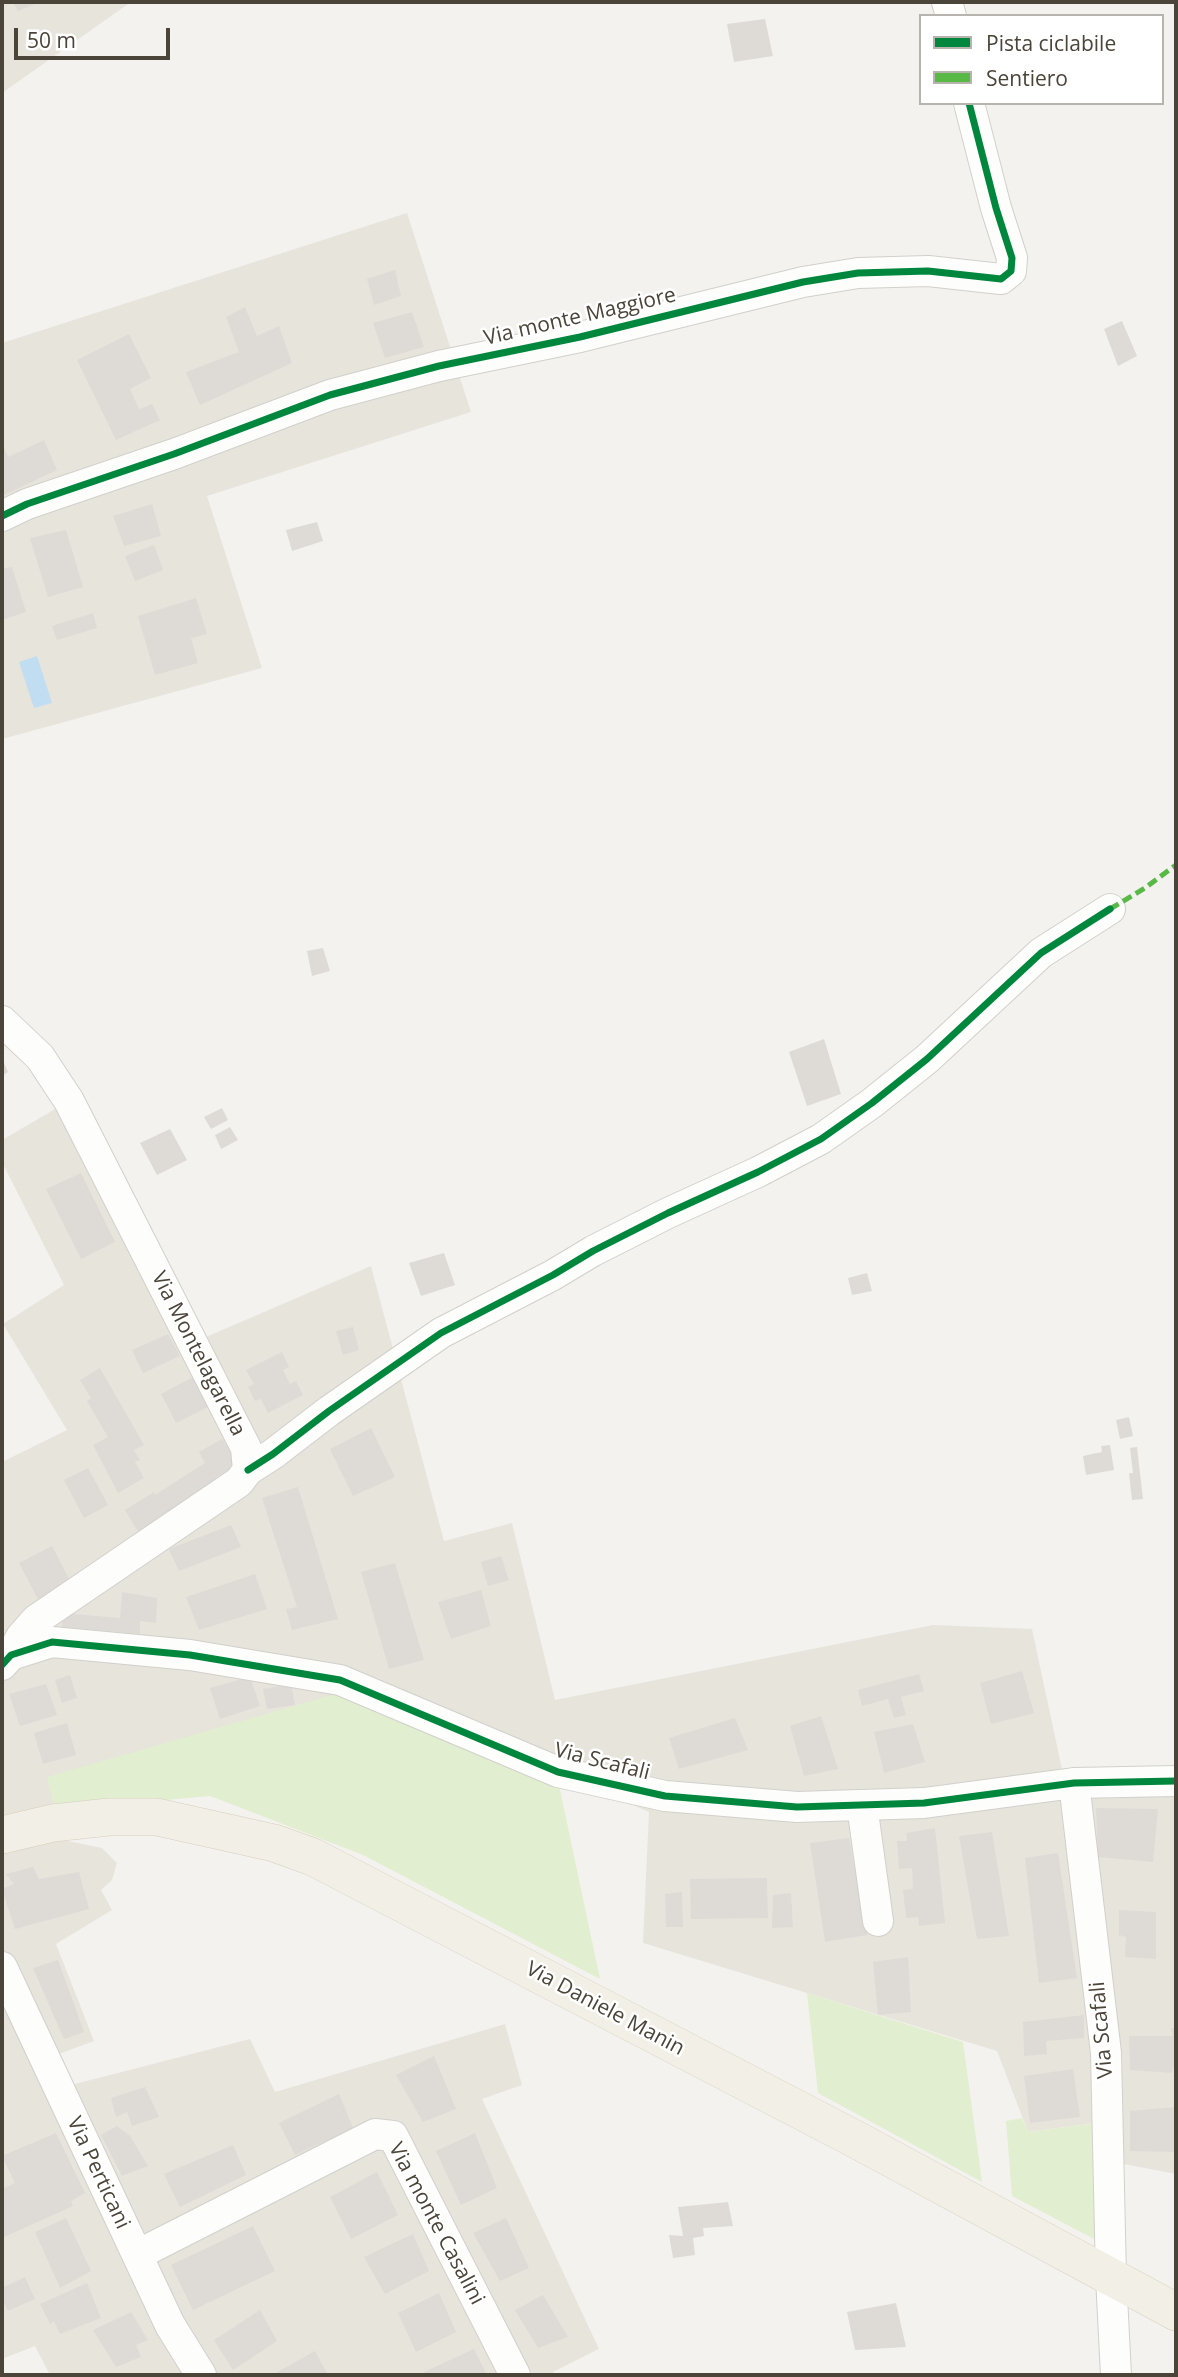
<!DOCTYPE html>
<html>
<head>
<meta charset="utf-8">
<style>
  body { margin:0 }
  #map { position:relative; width:1178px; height:2377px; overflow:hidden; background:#f4f2ee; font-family:"Open Sans",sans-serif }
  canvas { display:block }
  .frame { position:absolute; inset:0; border:4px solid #4b4439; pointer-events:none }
  .legend { position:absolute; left:919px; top:14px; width:245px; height:91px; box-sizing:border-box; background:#fff; border:2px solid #b7b4b0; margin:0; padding:9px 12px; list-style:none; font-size:21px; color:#4b4439 }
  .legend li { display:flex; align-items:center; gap:14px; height:35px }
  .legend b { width:35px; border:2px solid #b7b4b0 }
  .scale { position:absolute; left:14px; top:28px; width:156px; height:32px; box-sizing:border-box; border:4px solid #4b4439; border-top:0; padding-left:9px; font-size:21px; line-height:24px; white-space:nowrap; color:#4b4439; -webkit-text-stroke:5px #fff; paint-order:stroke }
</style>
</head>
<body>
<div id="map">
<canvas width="1178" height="2377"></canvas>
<div class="frame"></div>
<ul class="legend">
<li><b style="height:9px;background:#00873e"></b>Pista ciclabile</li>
<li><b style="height:9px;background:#58b947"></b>Sentiero</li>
</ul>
<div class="scale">50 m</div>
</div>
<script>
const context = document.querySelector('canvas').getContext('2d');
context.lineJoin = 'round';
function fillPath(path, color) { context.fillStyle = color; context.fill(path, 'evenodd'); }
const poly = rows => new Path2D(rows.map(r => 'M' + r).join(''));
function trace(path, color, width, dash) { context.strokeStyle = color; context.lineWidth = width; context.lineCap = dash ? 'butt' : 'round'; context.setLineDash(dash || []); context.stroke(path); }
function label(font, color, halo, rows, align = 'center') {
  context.font = font + ' "Open Sans",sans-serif'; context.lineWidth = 5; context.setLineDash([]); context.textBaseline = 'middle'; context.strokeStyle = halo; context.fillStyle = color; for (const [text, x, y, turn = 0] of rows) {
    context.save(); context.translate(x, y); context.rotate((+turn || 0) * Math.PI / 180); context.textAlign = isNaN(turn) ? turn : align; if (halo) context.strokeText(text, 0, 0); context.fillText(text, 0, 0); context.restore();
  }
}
const residential = poly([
  [2,2,131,2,2,93],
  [407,213,471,412,207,496,262,668,2,739,2,343],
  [69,1101,192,1343,371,1266,444,1541,512,1523,555,1700,933,1625,1032,1629,1063,1774,1176,1770,1176,2174,1108,2161,1096,2123,1028,2132,997,2051,643,1943,649,1812,358,1688,63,1840,102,1848,117,1863,112,1880,101,1890,112,1910,56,1944,94,2041,59,2054,71,2085,250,2039,275,2092,505,2024,522,2085,482,2099,599,2349,553,2372,554,2375,50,2375,35,2346,2,2359,2,1462,67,1430,3,1324,64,1285,2,1162,2,1140]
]);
const green = poly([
  [339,1693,559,1785,600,1979,363,1855,210,1796,55,1810,47,1777],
  [807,1993,963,2042,982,2182,818,2093],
  [1022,2118,1028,2132,1097,2123,1098,2241,1012,2196,1006,2121]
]);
const water = poly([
  [37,656,52,703,34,708,19,662]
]);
const building = poly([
  [13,2,40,2,18,11],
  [765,19,773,56,734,62,727,24],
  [395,270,401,296,374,305,367,279],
  [245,307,257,336,279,326,292,363,200,405,186,372,239,352,226,317],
  [412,312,424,347,385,358,373,323],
  [1122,321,1137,356,1118,366,1104,329],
  [129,334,151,378,130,389,139,409,152,404,160,420,116,440,77,360],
  [44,440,57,470,2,496,2,443,8,457],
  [152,504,161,536,124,546,113,516],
  [317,522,323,541,292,551,286,530],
  [66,530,83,587,48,597,30,538],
  [154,545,163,570,135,581,125,556],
  [12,567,26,612,2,620,2,569],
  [196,598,207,634,191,638,198,663,155,675,138,616],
  [93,613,97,628,57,640,52,626],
  [323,948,330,971,312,976,307,951],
  [824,1039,841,1094,807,1106,789,1052],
  [2,1058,8,1072,2,1076],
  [222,1108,228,1120,211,1129,204,1117],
  [230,1127,238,1140,221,1149,215,1135],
  [170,1129,187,1160,157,1175,140,1143],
  [81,1173,115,1242,81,1259,46,1189],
  [444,1253,455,1285,421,1296,409,1263],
  [867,1273,872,1291,852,1295,848,1278],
  [353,1327,359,1350,343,1355,336,1331],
  [168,1334,180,1356,143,1373,132,1350],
  [282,1352,289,1367,283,1370,290,1384,296,1381,303,1395,268,1413,261,1399,255,1401,248,1387,254,1384,246,1370],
  [100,1368,144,1445,134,1450,140,1460,135,1462,144,1478,118,1493,93,1445,108,1437,87,1401,91,1398,80,1380],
  [195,1376,212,1405,176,1423,161,1394],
  [1129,1417,1133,1436,1120,1439,1116,1420],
  [371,1428,395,1477,353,1496,330,1449],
  [222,1439,239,1464,215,1478,221,1488,142,1538,125,1510,154,1492,155,1495,205,1463,199,1452],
  [1110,1445,1114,1470,1086,1475,1083,1456,1102,1452,1101,1446],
  [1137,1447,1143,1499,1132,1500,1129,1473,1133,1473,1130,1448],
  [88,1468,108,1505,84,1518,64,1480],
  [298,1487,338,1619,292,1630,286,1609,297,1607,262,1498],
  [231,1525,241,1547,179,1571,169,1549],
  [52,1546,70,1581,38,1599,19,1563],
  [501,1556,509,1580,488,1586,481,1562],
  [395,1563,424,1660,389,1669,361,1572],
  [255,1574,267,1609,199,1630,186,1597],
  [481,1590,491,1626,451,1639,438,1602],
  [122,1592,157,1598,156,1623,140,1621,140,1634,62,1627,63,1613,120,1618],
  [1022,1671,1034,1713,991,1724,980,1683],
  [919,1674,924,1691,901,1697,906,1715,894,1718,888,1699,862,1706,858,1690],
  [70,1675,77,1698,62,1703,55,1680],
  [250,1677,260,1706,220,1719,210,1688],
  [46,1684,57,1715,20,1726,9,1694],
  [291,1684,295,1705,267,1709,263,1689],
  [821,1716,838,1769,804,1776,790,1726],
  [735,1718,748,1750,679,1769,669,1738],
  [67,1723,76,1755,43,1764,34,1733],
  [913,1724,925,1762,884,1773,874,1732],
  [1096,1808,1158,1809,1153,1862,1098,1857],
  [935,1828,945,1923,919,1926,918,1917,906,1918,903,1890,913,1889,912,1868,899,1869,897,1841,907,1841,906,1833],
  [992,1832,1009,1936,977,1939,959,1836],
  [849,1838,867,1935,825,1942,810,1843],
  [1058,1853,1077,1978,1039,1983,1025,1858],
  [33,1867,39,1879,79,1872,89,1909,15,1929,2,1889,14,1884,6,1874],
  [767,1878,768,1918,691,1919,690,1879],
  [682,1892,683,1927,666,1927,665,1894],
  [791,1893,793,1927,772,1928,773,1895],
  [1119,1910,1156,1912,1156,1959,1125,1957,1126,1937,1119,1935],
  [908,1957,911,2012,878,2015,873,1962],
  [58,1960,84,2032,64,2039,33,1968],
  [1084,2015,1084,2038,1046,2041,1047,2054,1024,2056,1023,2022],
  [1171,2028,1176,2028,1176,2068,1173,2068,1172,2073,1130,2070,1129,2036,1173,2036],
  [434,2056,456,2109,423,2122,396,2075],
  [1073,2069,1080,2117,1030,2123,1024,2076],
  [145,2087,159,2117,132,2126,127,2112,116,2117,111,2098],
  [339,2094,353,2128,295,2155,279,2123],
  [1176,2107,1176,2152,1130,2151,1130,2111],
  [117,2126,130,2136,148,2166,122,2176,101,2135],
  [56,2133,85,2193,71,2201,73,2206,2,2238,2,2189,15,2183,2,2156],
  [475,2133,497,2188,461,2205,436,2151],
  [233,2145,246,2175,180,2207,164,2174],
  [377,2172,398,2215,351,2239,330,2197],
  [728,2202,733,2226,703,2228,704,2236,693,2238,695,2255,673,2258,669,2235,683,2236,678,2207],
  [66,2218,91,2271,60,2288,35,2232],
  [506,2218,529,2268,500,2281,473,2233],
  [253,2226,275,2271,193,2310,171,2265],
  [413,2234,429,2271,385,2294,364,2257],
  [25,2277,35,2299,8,2311,2,2298,2,2288],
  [87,2283,101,2318,60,2334,54,2321,50,2324,40,2304],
  [439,2293,456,2332,416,2352,398,2313],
  [543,2295,568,2337,538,2348,515,2310],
  [896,2303,906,2347,855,2350,847,2312],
  [260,2310,277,2341,233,2370,214,2340],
  [131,2312,148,2340,136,2345,141,2357,116,2367,93,2330],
  [474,2349,487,2375,425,2375,424,2372],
  [315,2351,328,2375,272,2375]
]);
const minor = poly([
  [947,2,951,16],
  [2,516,27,504,174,454,330,395,439,366,580,337,803,282,858,273,928,271,1001,279,1011,271,1012,258,996,208,969,103],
  [2,1021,40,1057,69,1101,246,1448,248,1470,239,1482,36,1620,21,1637,11,1655],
  [248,1470,273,1454,329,1411,441,1333,553,1275,593,1251,668,1213,758,1172,821,1139,872,1103,927,1059,1041,953,1110,909],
  [2,1665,11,1655,52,1642,190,1655,340,1680,558,1772,665,1796,797,1807,924,1803,1074,1783,1176,1781],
  [1074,1783,1106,2053,1111,2277,1116,2375],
  [862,1805,878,1921],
  [2,1967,170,2325,201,2375],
  [137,2255,375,2134,393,2136,515,2375]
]);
const major = poly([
  [2,1835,53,1823,109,1817,157,1817,274,1843,313,1857,855,2139,1176,2312]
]);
const quiet = poly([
  [1110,909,1145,888,1176,865]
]);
const cycleway = poly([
  [2,516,27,504,174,454,330,395,439,366,580,337,803,282,858,273,928,271,1001,279,1011,271,1012,258,996,208,969,103],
  [248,1470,273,1454,329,1411,441,1333,553,1275,593,1251,668,1213,758,1172,821,1139,872,1103,927,1059,1041,953,1110,909],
  [2,1665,11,1655,52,1642,190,1655,340,1680,558,1772,665,1796,797,1807,924,1803,1074,1783,1176,1781]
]);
const streetNames = [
  ["Via monte Maggiore",580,317,-13],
  ["Via Montelagarella",198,1354,63],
  ["Via Scafali",602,1762,14],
  ["Via Daniele Manin",605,2009,28],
  ["Via Scafali",1102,2030,-95],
  ["Via Perticani",98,2173,65],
  ["Via monte Casalini",436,2224,62]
];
fillPath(residential, '#e7e4dc');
fillPath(green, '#e1eecf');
fillPath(water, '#c0ddf1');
fillPath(building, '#dedbd6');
trace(minor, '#d2d0cb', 32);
trace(major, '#d6cebb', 38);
trace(minor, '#fdfdfc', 30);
trace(major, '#f2efe6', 37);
trace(quiet, '#58b947', 5, [10, 5]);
trace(cycleway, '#00873e', 7);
label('21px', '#4b4439', '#fff', streetNames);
</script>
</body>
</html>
